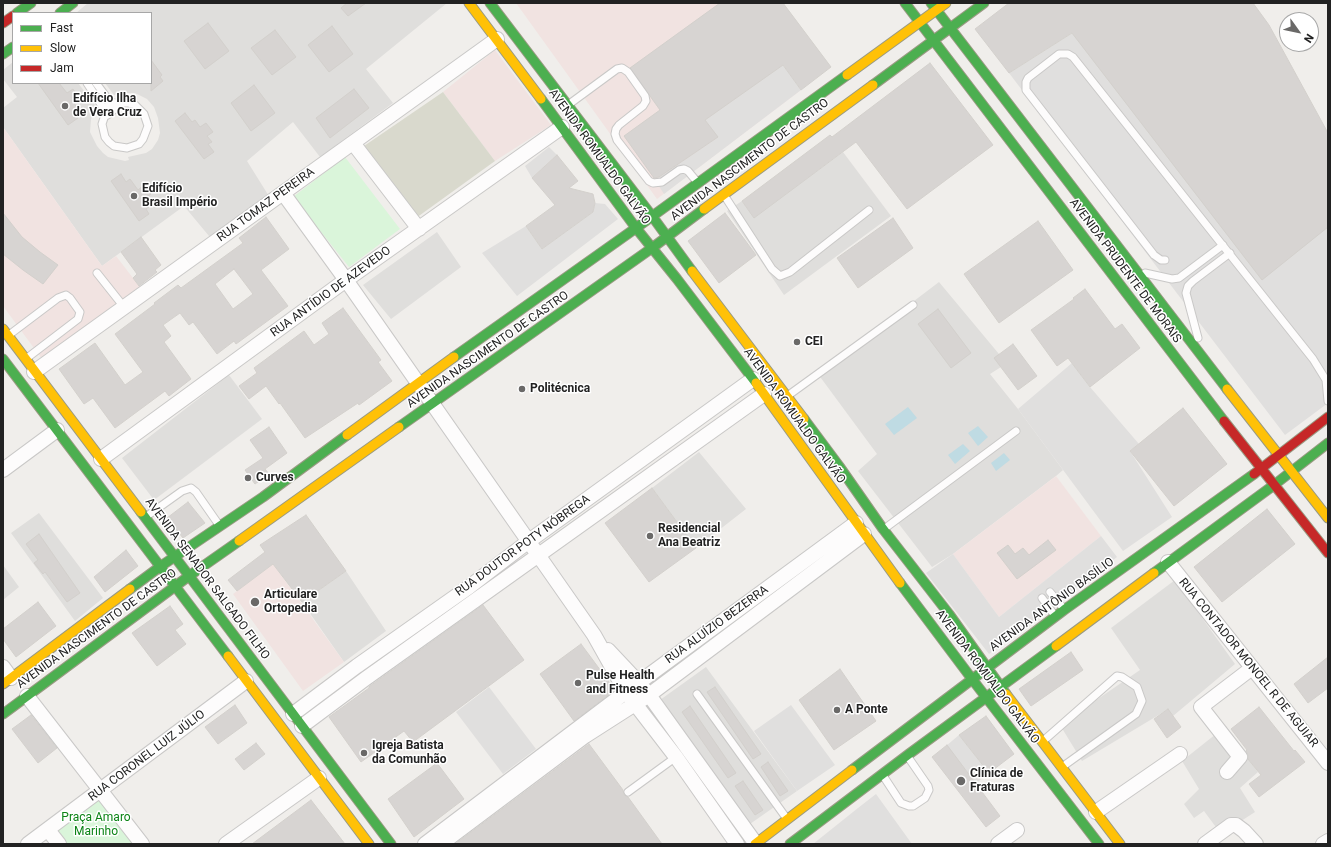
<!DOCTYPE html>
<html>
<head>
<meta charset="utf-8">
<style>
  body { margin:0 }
  #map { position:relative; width:1331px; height:847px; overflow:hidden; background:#f0eeeb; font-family:Roboto,sans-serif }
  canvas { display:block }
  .frame { position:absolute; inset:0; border:4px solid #222; pointer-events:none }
  .legend { position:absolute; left:12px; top:12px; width:140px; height:72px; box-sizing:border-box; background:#fff; border:1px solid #a7a7a7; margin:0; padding:5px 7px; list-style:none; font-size:12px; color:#222 }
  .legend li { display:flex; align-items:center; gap:8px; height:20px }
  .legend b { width:20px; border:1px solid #a7a7a7 }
  .north { position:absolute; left:1279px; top:12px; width:40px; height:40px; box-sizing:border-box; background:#fff; border:1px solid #a7a7a7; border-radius:50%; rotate:123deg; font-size:11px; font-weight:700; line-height:16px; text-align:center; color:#222 }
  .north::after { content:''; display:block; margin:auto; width:14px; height:18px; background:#6a6968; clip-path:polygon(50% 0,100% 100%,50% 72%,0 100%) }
</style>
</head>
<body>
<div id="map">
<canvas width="1331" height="847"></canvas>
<div class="frame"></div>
<ul class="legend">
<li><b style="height:5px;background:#4caf50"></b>Fast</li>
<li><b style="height:5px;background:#ffc107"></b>Slow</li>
<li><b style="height:5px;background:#c62828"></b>Jam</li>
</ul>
<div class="north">N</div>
</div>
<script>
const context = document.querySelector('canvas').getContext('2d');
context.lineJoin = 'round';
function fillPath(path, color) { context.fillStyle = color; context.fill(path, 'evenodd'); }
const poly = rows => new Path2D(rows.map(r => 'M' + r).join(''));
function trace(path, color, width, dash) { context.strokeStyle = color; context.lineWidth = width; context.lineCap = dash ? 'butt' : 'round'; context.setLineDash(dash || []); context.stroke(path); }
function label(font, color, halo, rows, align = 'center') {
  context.font = font + ' Roboto,sans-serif'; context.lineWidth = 3; context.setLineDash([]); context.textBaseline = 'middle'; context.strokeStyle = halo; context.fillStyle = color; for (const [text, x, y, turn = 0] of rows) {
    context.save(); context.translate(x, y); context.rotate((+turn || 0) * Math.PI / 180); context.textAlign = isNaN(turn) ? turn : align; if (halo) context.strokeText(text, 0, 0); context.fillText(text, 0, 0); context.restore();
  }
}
const residential = poly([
  [88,3,447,3,366,69,393,103,320,157,293,122,247,161,272,201,214,242,184,206,102,266,3,127,3,108,17,97,3,79,3,70,13,62,13,83,78,83,98,109,91,119,90,132,97,146,103,153,108,157,125,161,129,160,128,157,146,153,152,149,158,140,160,133,158,118,154,107,147,99,135,93,122,93,114,95,105,83,151,83,151,13,76,13],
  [843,152,891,216,784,295,727,211,742,201,754,217],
  [437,232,461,267,391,319,363,285],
  [939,282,999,354,1001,367,990,374,1018,409,1063,470,1056,476,953,554,932,567,858,471,877,454,818,374],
  [229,375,262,419,154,500,122,458],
  [699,452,746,509,696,548,652,488],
  [39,513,103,598,75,621,11,533],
  [3,565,19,587,3,600],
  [346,571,386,631,344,662,302,602],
  [1175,580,1235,664,1173,716,1167,710,1082,761,1060,725,1140,670,1111,628],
  [706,667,797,791,750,824,660,700],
  [1226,726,1258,772,1240,788,1255,812,1221,834,1204,811,1194,818,1184,804,1199,789,1182,761]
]);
const commercial = poly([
  [516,3,738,3,801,90,657,199],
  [495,50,551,125,495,161,443,92],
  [3,127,102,266,116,256,143,291,42,359,3,306],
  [1056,476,1101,536,999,617,953,554],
  [273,564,344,662,303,691,233,594]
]);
const construction = poly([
  [443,92,495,161,416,218,364,146]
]);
const park = poly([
  [345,157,400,229,349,267,293,197],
  [99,800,135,844,67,844,56,831]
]);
const parking = poly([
  [1072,33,1328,227,1328,403,1285,435,1009,73],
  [783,65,801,90,664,194,655,180,717,138,705,120],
  [549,147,557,155,532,178,525,166],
  [595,203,605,204,618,219,517,296,482,253,526,226,542,249,593,212],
  [1072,363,1090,387,1139,444,1130,451,1172,517,1123,551,1018,409],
  [1101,536,1117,557,989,654,926,573,953,554,999,617],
  [489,687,536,749,503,774,456,712],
  [791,705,835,765,797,791,754,731],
  [959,735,989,773,976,783,946,746],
  [876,794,912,844,813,844,858,808]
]);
const water = poly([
  [908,407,917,418,894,435,885,424],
  [978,426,988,437,978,446,968,433],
  [963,444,970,451,955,464,948,455],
  [1004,453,1010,460,996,471,991,463]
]);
const building = poly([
  [347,3,366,3,348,16,341,8,347,3],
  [720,3,783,3,831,67,801,90,783,65,705,120,718,137,659,177,654,178,624,136,660,110,630,68,720,3],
  [1009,3,1253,3,1269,25,1328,133,1328,227,1262,280,1072,33,1009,73,975,29,1009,3],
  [208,23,229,51,205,69,184,41,208,23],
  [332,26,353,54,329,72,308,45,332,26],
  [275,30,296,57,272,75,251,48,275,30],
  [151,60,162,75,160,77,163,81,151,91,151,60],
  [930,63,993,145,907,209,856,142,754,218,742,201,830,135,832,137,930,63],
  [38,83,59,83,67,93,73,89,79,98,73,102,79,110,75,113,78,118,68,125,38,83],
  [254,85,275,113,251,131,231,103,254,85],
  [354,89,369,108,330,138,316,118,354,89],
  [185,113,192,122,195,120,200,127,206,123,213,132,207,136,212,142,208,144,214,152,204,159,175,121,185,113],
  [557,155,578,181,569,188,593,194,595,203,593,212,542,249,526,226,555,205,532,178,557,155],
  [121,174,126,182,130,179,138,190,144,185,151,194,144,199,150,206,146,209,149,214,139,221,111,181,121,174],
  [3,213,22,237,40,252,58,265,43,284,23,270,3,254,3,213],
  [725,213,756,255,719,283,688,241,725,213],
  [266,217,289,249,261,270,288,306,236,344,234,341,217,354,193,322,189,325,180,313,163,325,171,336,164,342,191,379,169,396,165,391,115,428,93,398,84,404,59,369,95,343,125,385,143,372,115,334,155,304,154,303,178,285,181,288,243,243,239,238,266,217],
  [234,269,253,294,233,309,215,284,234,269],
  [893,218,913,248,858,288,837,258,893,218],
  [1038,221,1073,270,999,323,964,274,1038,221],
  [141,237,161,265,155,270,157,272,139,286,133,278,137,274,121,252,141,237],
  [1085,289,1115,329,1122,324,1140,348,1090,387,1068,358,1057,366,1031,330,1074,299,1073,298,1085,289],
  [343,308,381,360,378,362,392,381,359,405,358,403,305,438,280,403,279,404,266,386,249,399,239,386,257,373,254,368,304,331,314,345,329,334,322,323,343,308],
  [938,309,971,353,951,368,918,324,938,309],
  [1013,344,1037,376,1018,390,994,358,1013,344],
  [1183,408,1227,464,1174,506,1130,451,1183,408],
  [269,427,287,453,265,469,269,474,255,484,245,470,263,458,250,440,269,427],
  [652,488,696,548,649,582,605,523,652,488],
  [188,502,205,523,183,538,167,518,188,502],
  [1267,509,1295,544,1222,602,1194,567,1267,509],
  [306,515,346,571,302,602,273,564,237,591,228,580,265,552,260,545,306,515],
  [39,534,80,593,67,602,45,572,43,574,34,563,38,560,26,544,39,534],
  [1048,540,1056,550,1017,579,997,553,1008,545,1015,554,1023,548,1029,555,1048,540],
  [126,550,138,566,105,592,94,577,126,550],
  [38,602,56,626,16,657,3,639,3,629,38,602],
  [483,605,524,660,413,742,404,731,361,762,329,717,369,688,369,687,370,686,483,605],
  [170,606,183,624,175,630,186,644,157,666,132,633,170,606],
  [581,644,615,690,574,721,540,674,581,644],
  [1071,652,1083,670,1031,706,1019,689,1071,652],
  [1328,657,1328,688,1308,703,1294,684,1328,657],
  [840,669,876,721,834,750,799,700,840,669],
  [715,687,761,754,753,759,707,692,715,687],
  [235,705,247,723,218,744,205,727,235,705],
  [690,706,736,773,728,778,682,712,690,706],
  [1259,707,1294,751,1295,750,1305,762,1259,797,1249,784,1261,775,1248,759,1248,755,1246,751,1247,750,1231,729,1259,707],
  [1168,709,1181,727,1167,738,1154,719,1168,709],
  [31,715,57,748,38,763,12,729,31,715],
  [986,716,1014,754,989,773,959,735,986,716],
  [256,743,265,754,244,770,235,759,256,743],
  [589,744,623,790,624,795,628,797,662,844,455,844,589,744],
  [947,745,1000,816,986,827,932,757,947,745],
  [768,762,788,791,780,796,761,767,768,762],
  [437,763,464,799,414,837,388,799,437,763],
  [743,781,763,810,755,815,735,786,743,781],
  [311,800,345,844,252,844,311,800]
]);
const lane = poly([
  [87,83,106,112,102,124,105,137,109,142,114,146,127,148,139,144,143,139,148,126,144,114,135,105,128,103,122,103,113,106,96,83],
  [568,105,617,69,622,68,628,72,645,96,646,101,643,106,619,125,616,129,615,134,617,140,649,181,653,183,662,182,679,170,684,169,688,171,698,183],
  [724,195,772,269,780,276,790,272,869,210],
  [1165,260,1161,260,1154,255,1026,90,1026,82,1028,78,1059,54,1068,54,1073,57,1313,359,1326,380,1328,401],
  [97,273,124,307],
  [1145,273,1172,279,1179,278,1223,245],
  [9,335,58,298,66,295,70,298,80,312,78,319,27,358],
  [1198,338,1186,293,1188,286,1193,281,1230,253],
  [786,397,913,305],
  [147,516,182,491,191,488,196,492,219,525],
  [884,529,1016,431],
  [1050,592,1064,609],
  [1042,598,1055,616],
  [697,694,787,819],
  [1042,742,1117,676,1122,677,1137,687,1142,701,1136,714,1062,767],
  [882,774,901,803,909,806,913,806,925,798,929,790,928,786,908,757],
  [628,792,676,757]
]);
const street = poly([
  [106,112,113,106],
  [353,143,419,229],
  [283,193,346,280,594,635,626,692,676,757,737,844],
  [34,372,497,39],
  [101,459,346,280,562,127],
  [3,470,57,430],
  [1168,562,1328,763],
  [608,650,639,683,649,695,756,844],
  [3,667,11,678],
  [27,696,142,844],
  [293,714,357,666,469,587,529,541,753,379],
  [302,726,365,679,764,394],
  [1227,772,1240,757,1201,707,1252,668],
  [1096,812,1180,754],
  [48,830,59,844],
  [28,844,246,681],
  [226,844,319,778],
  [425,844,626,692,856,523],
  [441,844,585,736,649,695,864,534],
  [998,844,1017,830],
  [1205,844,1231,825,1236,825,1244,831,1256,844],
  [1323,844,1328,841]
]);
const fast = poly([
  [490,3,652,216,692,271],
  [905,3,1224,421],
  [931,3,1227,389],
  [17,13,31,3],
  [60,13,73,3],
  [3,54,13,47],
  [873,85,984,3],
  [541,99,636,228,677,279,756,383],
  [454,357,636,228,847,75],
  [3,359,228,656],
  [804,419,839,466,883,529,949,614,1006,694],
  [399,427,652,248,704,209],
  [141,512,391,844],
  [1154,573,1274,485,1328,443],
  [900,583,972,679,1099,844],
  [130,589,161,566,263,497,347,435],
  [3,714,189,576,239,541],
  [852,770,1064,610,1254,474],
  [790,844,909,754,1056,646]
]);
const slow = poly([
  [469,3,541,99],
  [847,75,946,3],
  [704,209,873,85],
  [692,271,804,419],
  [3,329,141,512],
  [756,383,900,583],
  [1227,389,1328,518],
  [347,435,454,357],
  [239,541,399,427],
  [1056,646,1154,573],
  [228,656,369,844],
  [3,684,130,589],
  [1006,694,1120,844],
  [755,844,852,770]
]);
const jam = poly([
  [3,23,13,16],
  [1224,421,1328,553],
  [1254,474,1328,417]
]);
const markers = [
  [65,106,4,"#6a6968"],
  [134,196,4,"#6a6968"],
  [797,342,4,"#6a6968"],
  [522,389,4,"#6a6968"],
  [248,478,4,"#6a6968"],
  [650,536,4,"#6a6968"],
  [255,602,5,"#6a6968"],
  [578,683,4,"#6a6968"],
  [837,710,4,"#6a6968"],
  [364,753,4,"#6a6968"],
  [961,781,5,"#6a6968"]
];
const poiNames = [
  ["Edifício Ilha",73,99],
  ["de Vera Cruz",73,113],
  ["Edifício",142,189],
  ["Brasil Império",142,203],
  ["CEI",805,342],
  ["Politécnica",530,389],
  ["Curves",256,478],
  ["Residencial",658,529],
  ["Ana Beatriz",658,543],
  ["Articulare",264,595],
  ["Ortopedia",264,609],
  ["Pulse Health",586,676],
  ["and Fitness",586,690],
  ["A Ponte",845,710],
  ["Igreja Batista",372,746],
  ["da Comunhão",372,760],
  ["Clínica de",970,774],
  ["Fraturas",970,788]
];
const streetNames = [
  ["AVENIDA ROMUALDO GALVÃO",599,157,54],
  ["AVENIDA NASCIMENTO DE CASTRO",750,160,-37],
  ["RUA TOMAZ PEREIRA",266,205,-36],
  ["AVENIDA PRUDENTE DE MORAIS",1125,271,53],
  ["RUA ANTÍDIO DE AZEVEDO",331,292,-36],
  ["AVENIDA NASCIMENTO DE CASTRO",488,350,-35],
  ["AVENIDA ROMUALDO GALVÃO",794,416,54],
  ["RUA DOUTOR POTY NÓBREGA",523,546,-36],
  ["AVENIDA SENADOR SALGADO FILHO",207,579,53],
  ["AVENIDA ANTÔNIO BASÍLIO",1052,605,-36],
  ["RUA ALUÍZIO BEZERRA",717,625,-36],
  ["AVENIDA NASCIMENTO DE CASTRO",97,629,-36],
  ["RUA CONTADOR MONOEL R DE AGUIAR",1248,663,51],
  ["AVENIDA ROMUALDO GALVÃO",987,677,53],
  ["RUA CORONEL LUIZ JÚLIO",147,756,-37]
];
const parkNames = [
  ["Praça Amaro",96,818],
  ["Marinho",96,832]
];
fillPath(residential, '#dfdedc');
fillPath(commercial, '#f1e3e1');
fillPath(construction, '#d9d9cd');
fillPath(park, '#daf5da');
fillPath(parking, '#e0dfde');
fillPath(water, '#bfdbe3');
fillPath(building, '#d7d4d2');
trace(building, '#d3d0cc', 1);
trace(lane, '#c9c8c7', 9);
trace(street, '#c9c8c7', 16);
trace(fast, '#999a82', 11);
trace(slow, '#999a82', 11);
trace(jam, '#999a82', 11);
trace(lane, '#fdfcfc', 7);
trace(street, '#fdfcfc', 14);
trace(fast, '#4caf50', 9);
trace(slow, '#ffc107', 9);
trace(jam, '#c62828', 9);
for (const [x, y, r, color] of markers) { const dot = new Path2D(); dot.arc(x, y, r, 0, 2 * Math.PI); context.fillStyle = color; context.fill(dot); trace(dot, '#fff', 1.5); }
label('bold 12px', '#222', '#fff', poiNames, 'left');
label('12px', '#222', '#fff', streetNames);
label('12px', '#0c8416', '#fff', parkNames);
</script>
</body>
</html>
